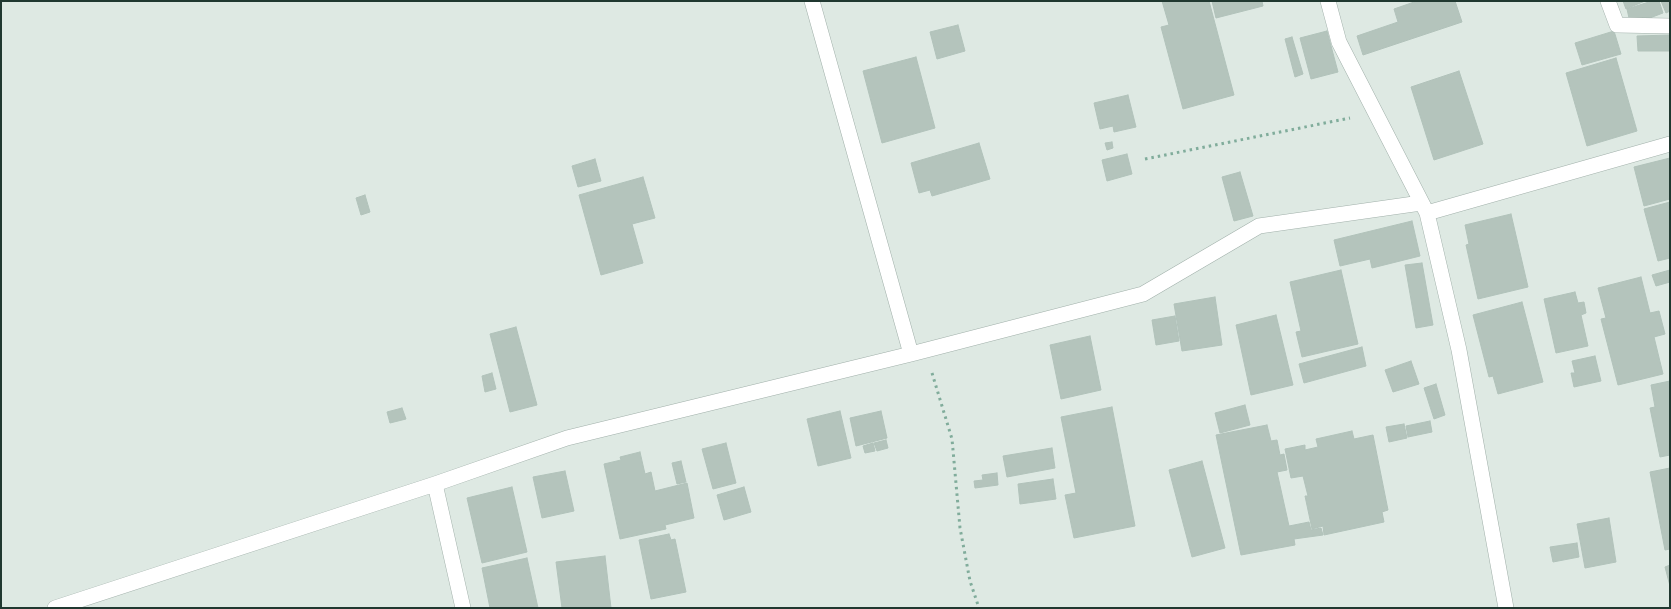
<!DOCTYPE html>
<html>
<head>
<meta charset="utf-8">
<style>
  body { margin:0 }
  #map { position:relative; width:1671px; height:609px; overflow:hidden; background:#dee9e3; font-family:"Source Sans 3",sans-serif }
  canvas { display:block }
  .frame { position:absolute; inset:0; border:2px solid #203830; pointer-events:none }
</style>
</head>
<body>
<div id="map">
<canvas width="1671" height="609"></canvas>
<div class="frame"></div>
</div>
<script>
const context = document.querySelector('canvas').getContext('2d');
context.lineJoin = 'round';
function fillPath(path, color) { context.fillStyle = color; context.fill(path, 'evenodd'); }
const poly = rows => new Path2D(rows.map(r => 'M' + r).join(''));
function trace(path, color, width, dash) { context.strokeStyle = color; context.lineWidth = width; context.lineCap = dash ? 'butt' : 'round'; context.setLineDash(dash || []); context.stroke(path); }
const building = poly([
  [1162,1,1209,1,1234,95,1183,109,1161,27,1169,25,1162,1],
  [1212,1,1262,1,1263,6,1216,18,1212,1],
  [1417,1,1455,1,1462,22,1363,55,1357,36,1398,22,1394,9,1417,1],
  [1623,1,1645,1,1626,9,1623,1],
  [1652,1,1659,1,1663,13,1647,19,1629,18,1627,9,1652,1],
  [1661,1,1670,1,1670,11,1666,13,1661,1],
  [958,25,965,51,937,59,930,32,958,25],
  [1327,31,1338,72,1311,79,1300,38,1327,31],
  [1614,31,1621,54,1582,65,1575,43,1614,31],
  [1670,35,1670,51,1638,51,1637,36,1670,35],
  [1292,37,1303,74,1295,77,1285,39,1292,37],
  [916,57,935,128,882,143,863,71,916,57],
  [1616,58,1637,131,1587,146,1566,73,1616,58],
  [1459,71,1483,144,1434,160,1411,87,1459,71],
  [1128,95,1136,127,1114,132,1113,126,1100,129,1094,103,1128,95],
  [1112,142,1113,148,1107,150,1105,143,1112,142],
  [979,143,990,179,932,196,930,190,919,193,911,163,979,143],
  [1127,154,1132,174,1107,181,1102,160,1127,154],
  [1670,158,1670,199,1644,206,1634,167,1670,158],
  [595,159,601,181,578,187,572,166,595,159],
  [1240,172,1253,216,1234,221,1222,177,1240,172],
  [643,177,655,218,632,224,643,263,601,275,579,195,643,177],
  [365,195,370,212,361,215,356,198,365,195],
  [1670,202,1670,258,1658,261,1644,209,1670,202],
  [1511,214,1528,287,1478,299,1466,245,1469,244,1465,225,1511,214],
  [1412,221,1420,256,1372,268,1370,259,1340,266,1334,240,1412,221],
  [1422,263,1433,325,1416,328,1405,265,1422,263],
  [1341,270,1358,344,1302,357,1296,332,1301,331,1290,282,1341,270],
  [1670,270,1670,282,1656,286,1652,275,1670,270],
  [1641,277,1650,313,1659,311,1665,334,1654,337,1663,374,1618,385,1601,319,1606,318,1598,288,1641,277],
  [1575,292,1578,303,1584,302,1586,313,1581,315,1588,346,1556,353,1544,299,1575,292],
  [1215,297,1222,345,1182,351,1174,304,1215,297],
  [1522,302,1543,382,1498,394,1493,376,1489,377,1473,315,1522,302],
  [1276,315,1293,385,1251,395,1236,325,1276,315],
  [1175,316,1179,341,1156,345,1152,320,1175,316],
  [516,327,537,405,510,412,490,334,516,327],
  [1090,336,1101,390,1061,399,1050,345,1090,336],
  [1362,347,1366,366,1304,383,1299,364,1362,347],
  [1595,356,1601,381,1574,387,1571,373,1575,373,1572,361,1595,356],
  [1411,361,1419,384,1393,392,1385,370,1411,361],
  [492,373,496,389,485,392,482,376,492,373],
  [1670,381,1670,455,1660,457,1650,408,1655,407,1651,385,1670,381],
  [1436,384,1445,415,1434,419,1424,388,1436,384],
  [1245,405,1250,425,1220,433,1215,413,1245,405],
  [1112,407,1135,526,1074,538,1065,495,1076,493,1061,417,1112,407],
  [402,408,406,419,390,423,387,412,402,408],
  [840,411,851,458,818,466,807,419,840,411],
  [881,411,887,438,856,446,850,418,881,411],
  [1430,421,1432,432,1408,437,1406,426,1430,421],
  [1404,424,1407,438,1389,442,1386,427,1404,424],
  [1267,425,1271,441,1277,440,1280,455,1284,454,1287,470,1277,472,1289,526,1309,522,1311,530,1321,528,1323,535,1294,539,1295,545,1241,555,1216,435,1267,425],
  [1352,431,1354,439,1373,435,1388,510,1382,512,1384,522,1324,535,1323,526,1312,529,1305,496,1308,496,1303,476,1291,478,1285,449,1305,445,1305,450,1318,447,1316,439,1352,431],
  [886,440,888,448,877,451,874,443,886,440],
  [726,443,736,483,713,489,702,449,726,443],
  [873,443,875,451,865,453,863,446,873,443],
  [1052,448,1055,468,1007,477,1003,456,1052,448],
  [640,452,645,474,651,472,655,491,687,483,694,518,665,525,666,529,620,539,604,464,621,460,620,457,640,452],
  [681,461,686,482,677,484,672,463,681,461],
  [1202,461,1225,548,1192,557,1169,470,1202,461],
  [1670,468,1670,549,1665,550,1650,472,1670,468],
  [565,471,574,511,542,518,533,477,565,471],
  [997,473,998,485,975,488,974,481,983,480,982,475,997,473],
  [1053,479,1056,499,1020,504,1018,484,1053,479],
  [512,487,527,552,482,563,467,498,512,487],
  [744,487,751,512,724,520,717,495,744,487],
  [1609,518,1616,562,1585,568,1577,524,1609,518],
  [669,534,671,540,675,539,686,592,651,599,639,540,669,534],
  [1577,543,1579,557,1553,562,1550,547,1577,543],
  [605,556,611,608,562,608,556,562,605,556],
  [527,558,538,608,490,608,482,568,527,558],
  [1670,565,1670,586,1665,567,1670,565]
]);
const path = poly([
  [1145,159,1350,118],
  [932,373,952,439,960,528,970,581,979,608]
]);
const service = poly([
  [1608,1,1617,25,1670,26]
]);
const minor = poly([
  [1328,1,1339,42,1427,213,1459,350,1506,608],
  [1427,213,1670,144],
  [911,354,1143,294,1259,226,1421,203],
  [435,484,463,608],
  [55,608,435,484,567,438,911,354,812,1]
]);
fillPath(building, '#b4c4bc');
trace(building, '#b1c2ba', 1);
trace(service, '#a1b0aa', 16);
trace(minor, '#a1b0aa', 16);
trace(path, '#80ac9b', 3, [2.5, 4]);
trace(service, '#fff', 15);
trace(minor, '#fff', 15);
</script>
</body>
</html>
